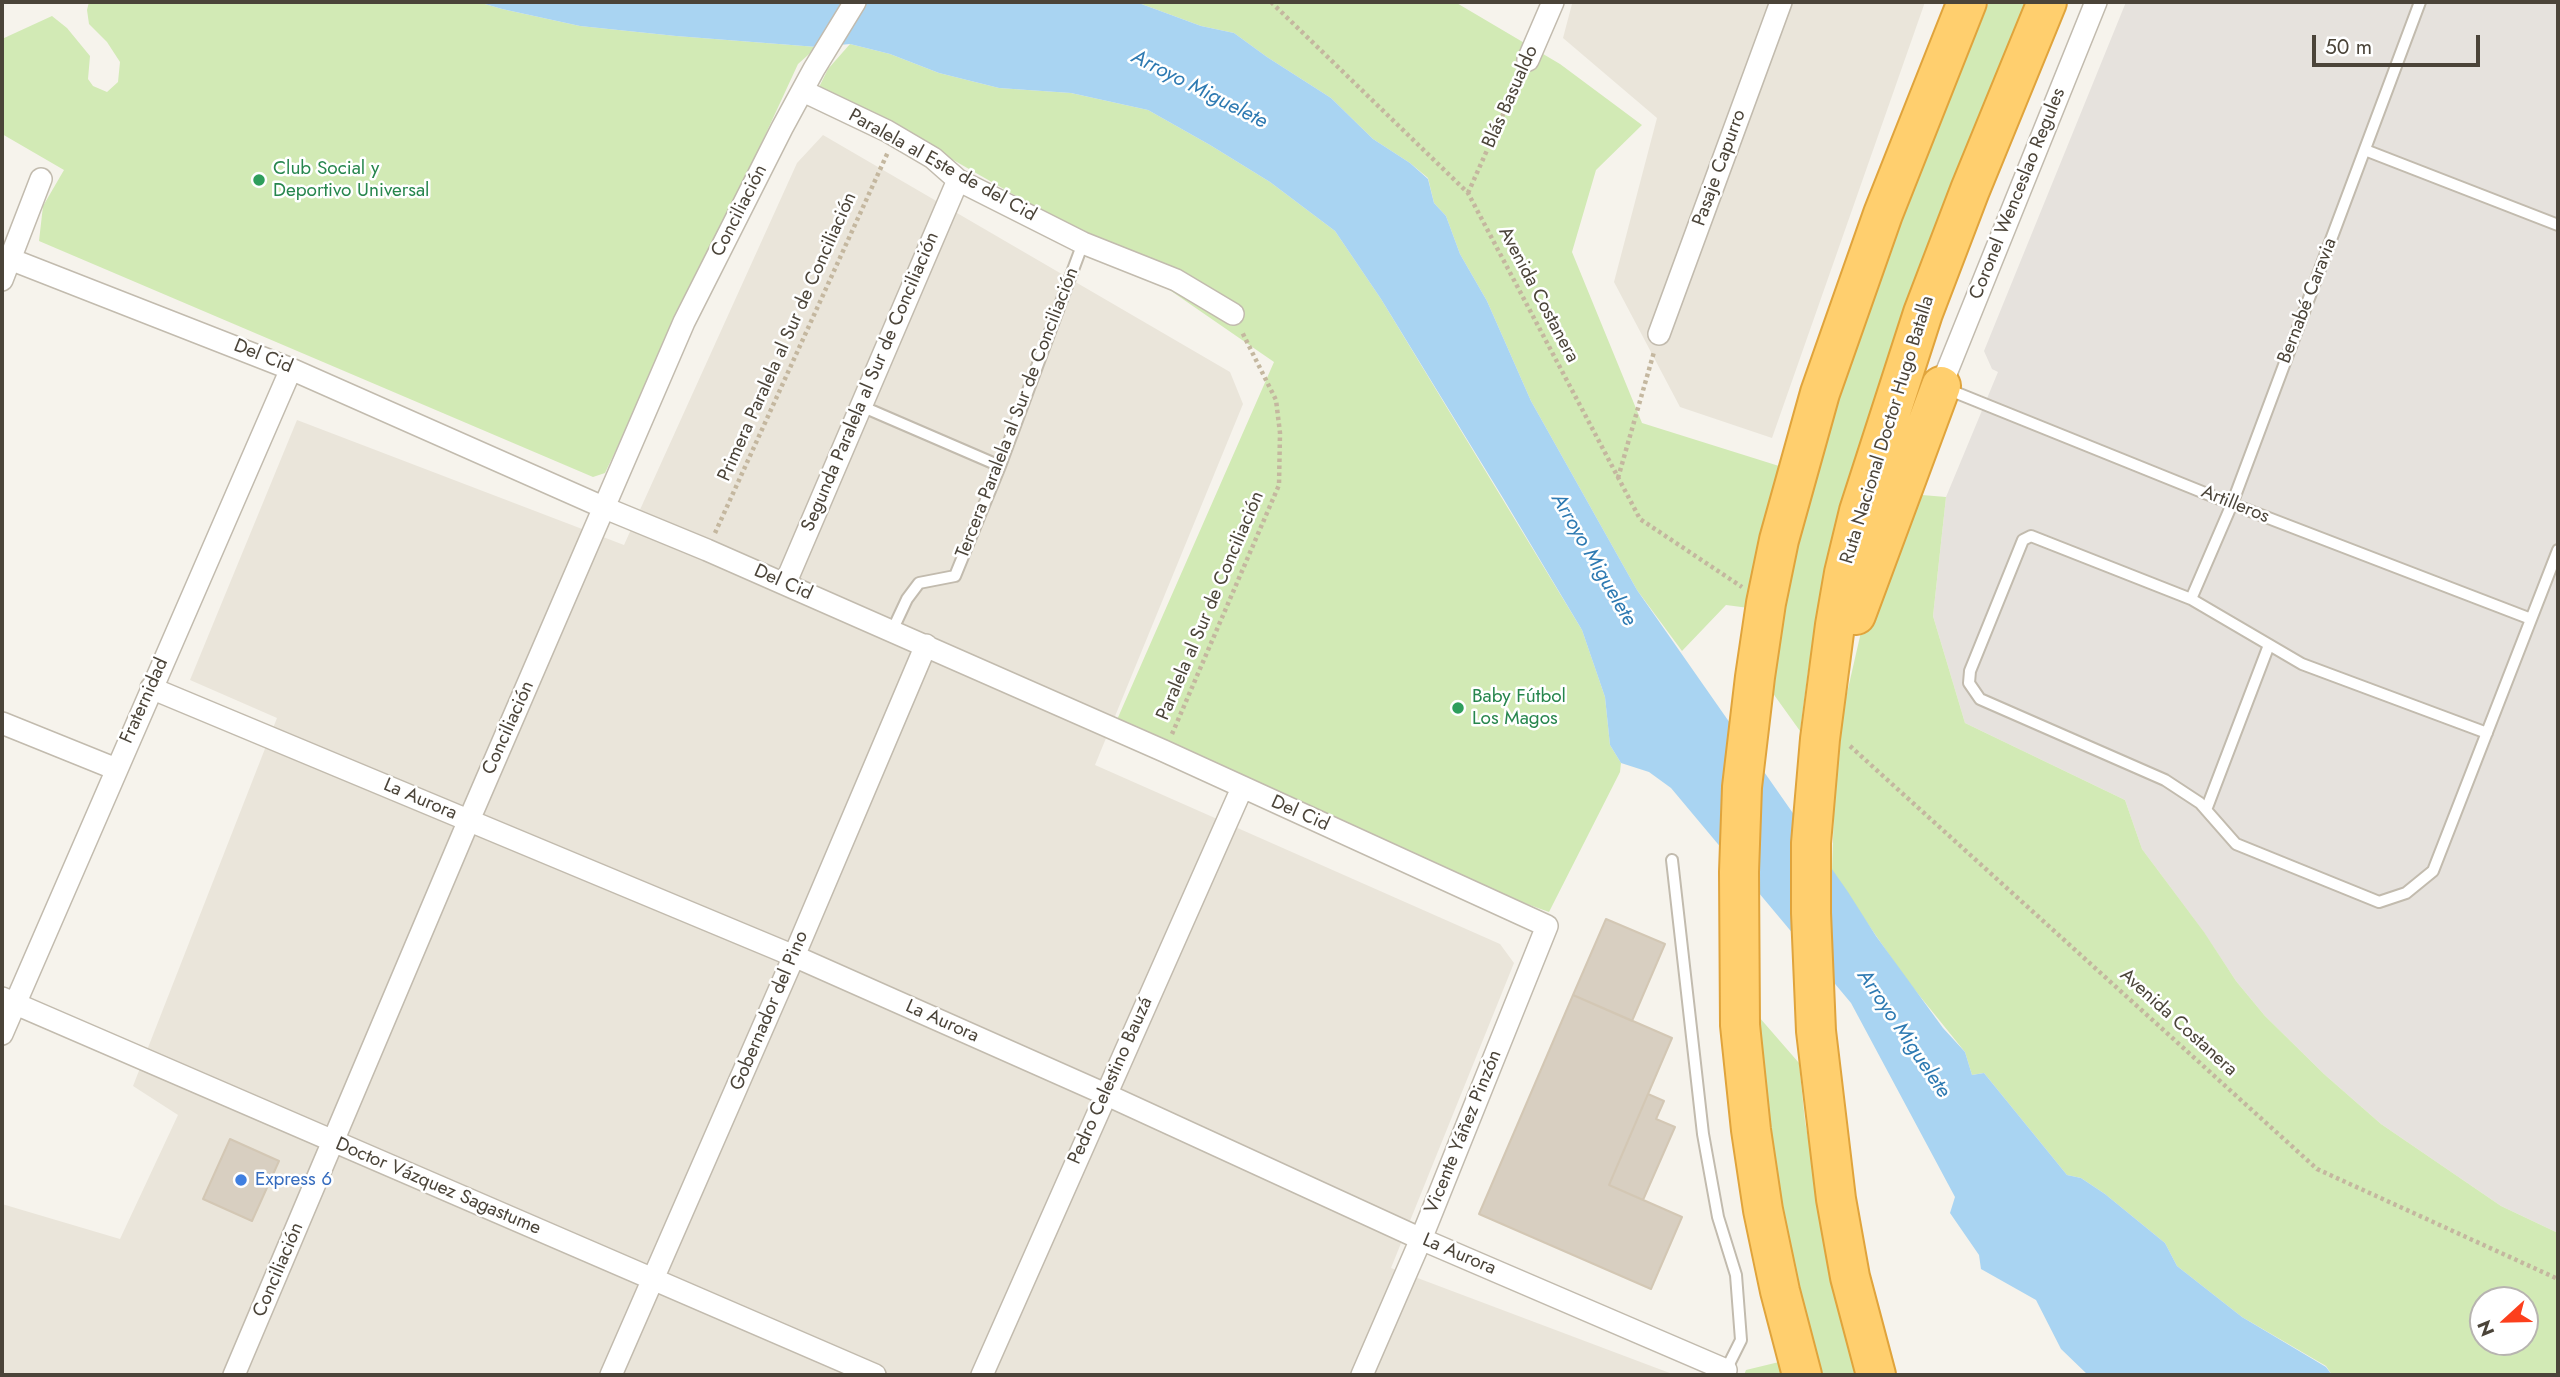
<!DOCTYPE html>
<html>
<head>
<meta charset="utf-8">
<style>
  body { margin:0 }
  #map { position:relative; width:2560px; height:1377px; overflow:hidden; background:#f6f3ec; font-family:Jost,sans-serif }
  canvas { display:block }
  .frame { position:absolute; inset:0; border:4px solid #4b4439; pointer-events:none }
  .north { position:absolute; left:2469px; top:1286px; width:70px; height:70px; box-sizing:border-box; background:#fff; border:2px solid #b7b4b0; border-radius:50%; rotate:248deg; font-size:19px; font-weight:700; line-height:28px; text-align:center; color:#4b4439 }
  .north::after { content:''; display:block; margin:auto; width:24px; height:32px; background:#fc3f1d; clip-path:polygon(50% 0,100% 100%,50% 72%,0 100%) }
  .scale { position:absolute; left:2312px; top:35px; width:168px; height:32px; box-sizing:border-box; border:4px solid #4b4439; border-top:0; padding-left:9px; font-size:21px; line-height:24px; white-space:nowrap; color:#4b4439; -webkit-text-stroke:5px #fff; paint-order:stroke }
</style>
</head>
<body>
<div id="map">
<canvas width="2560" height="1377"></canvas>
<div class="frame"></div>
<div class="north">N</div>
<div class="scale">50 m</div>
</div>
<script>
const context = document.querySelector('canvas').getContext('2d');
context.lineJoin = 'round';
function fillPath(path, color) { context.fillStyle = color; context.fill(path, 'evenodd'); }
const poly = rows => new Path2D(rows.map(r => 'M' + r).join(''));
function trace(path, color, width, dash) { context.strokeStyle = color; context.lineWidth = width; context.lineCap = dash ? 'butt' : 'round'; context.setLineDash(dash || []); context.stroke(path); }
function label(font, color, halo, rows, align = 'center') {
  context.font = font + ' Jost,sans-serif'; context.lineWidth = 5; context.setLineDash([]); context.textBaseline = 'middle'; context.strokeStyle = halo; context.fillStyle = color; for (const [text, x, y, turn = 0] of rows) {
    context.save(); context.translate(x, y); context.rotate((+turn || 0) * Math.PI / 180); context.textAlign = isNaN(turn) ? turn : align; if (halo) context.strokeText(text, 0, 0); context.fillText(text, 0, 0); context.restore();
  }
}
const residential = poly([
  [1568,2,1925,2,1772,438,1680,407,1614,282,1657,118,1563,38,1572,4],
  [823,135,1230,372,1243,404,1095,765,1500,944,1514,963,1391,1268,1675,1375,2,1375,2,1204,120,1239,178,1115,133,1086,277,718,190,680,297,420,624,545,797,163]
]);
const industrial = poly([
  [2126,2,2558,2,2558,1233,2501,1206,2381,1124,2324,1074,2265,1016,2236,981,2203,931,2142,849,2125,800,1965,723,1933,616,1946,497,1998,372,1992,369,1984,351]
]);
const green = poly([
  [89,2,478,2,502,9,580,26,676,36,817,47,798,64,738,194,605,473,593,477,39,241,43,206,64,170,2,134,2,39,52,16,67,28,90,56,88,79,93,86,107,92,118,82,120,62,107,42,89,24,87,10],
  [1136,2,1455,2,1560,64,1642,125,1596,170,1572,252,1642,423,1779,466,1749,608,1726,605,1682,651,1637,590,1531,401,1487,301,1460,254,1446,216,1434,203,1428,178,1410,163,1373,139,1331,98,1267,57,1234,33,1201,26],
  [1989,2,2026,2,1932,239,1882,376,1851,478,1827,575,1808,671,1800,731,1772,692,1783,608,1803,521,1836,397,1871,298],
  [850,44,890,54,939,73,999,88,1071,93,1148,110,1210,145,1270,182,1335,231,1381,299,1582,630,1605,697,1610,745,1621,763,1620,772,1549,912,1502,895,1116,722,1274,362,1116,253,941,153,818,89,828,69],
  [1910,494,1946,497,1933,616,1965,723,2125,800,2142,849,2204,932,2236,981,2265,1016,2324,1074,2381,1124,2501,1206,2558,1233,2558,1375,2332,1375,2326,1366,2242,1317,2177,1266,2165,1243,2105,1194,2081,1178,2067,1175,1984,1073,1972,1075,1965,1052,1906,979,1832,872,1836,741,1864,619],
  [2483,1300,2525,1300,2525,1342,2483,1342],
  [1759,1017,1799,1063,1805,1121,1820,1204,1861,1375,1822,1375,1813,1344,1788,1240,1771,1145],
  [1779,1362,1783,1375,1744,1375,1746,1370]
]);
const water = poly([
  [478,2,1136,2,1201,26,1234,33,1267,57,1331,98,1373,139,1410,163,1428,179,1434,203,1446,216,1460,254,1487,301,1531,401,1637,590,1848,892,1876,936,1943,1028,1965,1052,1972,1075,1984,1073,2067,1175,2081,1178,2105,1194,2165,1243,2177,1266,2242,1317,2326,1367,2332,1375,2088,1375,2061,1349,2036,1300,1981,1269,1979,1255,1950,1213,1955,1197,1851,1003,1671,788,1649,772,1621,763,1610,745,1605,697,1582,630,1503,498,1381,299,1335,231,1270,182,1210,145,1148,110,1071,93,999,88,939,73,890,54,850,44,817,47,676,36,580,26,502,9]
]);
const building = poly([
  [1606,919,1665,944,1632,1021,1573,995,1606,919],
  [1573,995,1672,1038,1609,1185,1682,1217,1651,1289,1479,1214,1573,995],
  [1648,1094,1664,1101,1656,1119,1675,1127,1643,1200,1609,1185,1648,1094],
  [230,1139,279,1161,252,1221,203,1199,230,1139]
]);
const path = poly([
  [1271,2,1468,193,1640,519,1742,587],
  [1468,193,1520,76],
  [1618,478,1654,352],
  [715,533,888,152],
  [1172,734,1279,485,1280,433,1276,400,1242,332],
  [1850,746,2317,1169,2558,1279]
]);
const lane = poly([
  [2365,150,2558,225],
  [1947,389,2232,504,2531,619],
  [861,406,1000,466],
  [2191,599,2232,504,2420,2],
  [892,631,907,599,919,583,955,576,1000,466,1083,243],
  [2487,733,2302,664,2191,599,2031,536,2023,540,1970,671,1969,683,1980,699,2165,780,2200,803,2236,844,2379,902,2406,893,2433,871,2558,550],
  [2206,810,2269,645],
  [1672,860,1703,1134,1718,1217,1736,1275,1741,1340,1726,1370]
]);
const street = poly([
  [1528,60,1553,2],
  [803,91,887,131,933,158,958,180,1083,243,1176,280,1233,314],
  [10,259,291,369,605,508,707,550,1164,751,1547,926,1421,1239,1362,1375],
  [2,280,41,179],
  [1659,334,1781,2],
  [1941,386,2096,2],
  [785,584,958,180],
  [151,688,794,956,1105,1094,1421,1239,1726,1370,1724,1375],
  [2,723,116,769],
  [2,998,875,1375],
  [2,1034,291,369],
  [234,1375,469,820,684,322,782,128,814,69,855,2],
  [611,1375,794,956,926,645],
  [982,1375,1242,788]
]);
const highway = poly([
  [1856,615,1941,386],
  [1802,1375,1780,1291,1763,1210,1751,1130,1740,1025,1739,872,1742,787,1755,677,1766,603,1779,540,1820,393,1883,214,1967,2],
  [1876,1375,1850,1277,1836,1199,1816,1031,1811,913,1811,843,1820,739,1835,625,1844,573,1859,511,1923,313,1970,190,2047,2]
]);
const markers = [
  [259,180,7,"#2e9e5b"],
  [1458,708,7,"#2e9e5b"],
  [241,1180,7,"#3f7fe0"]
];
const streetNames = [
  ["Blás Basualdo",1511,97,-66],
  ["Paralela al Este de del Cid",942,166,29],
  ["Pasaje Capurro",1720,168,-70],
  ["Coronel Wenceslao Regules",2018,194,-68],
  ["Conciliación",740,211,-63],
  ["Avenida Costanera",1538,295,62],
  ["Bernabé Caravia",2308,301,-69],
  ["Primera Paralela al Sur de Conciliación",788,337,-66],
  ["Del Cid",263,357,22],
  ["Segunda Paralela al Sur de Conciliación",871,382,-67],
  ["Tercera Paralela al Sur de Conciliación",1018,413,-69],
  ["Ruta Nacional Doctor Hugo Batalla",1888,430,-73],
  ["Artilleros",2235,505,22],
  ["Del Cid",783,583,24],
  ["Paralela al Sur de Conciliación",1211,606,-67],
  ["Fraternidad",145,701,-66],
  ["Conciliación",509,728,-66],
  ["La Aurora",420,800,23],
  ["Del Cid",1300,814,24],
  ["Gobernador del Pino",770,1011,-67],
  ["La Aurora",942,1022,24],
  ["Avenida Costanera",2178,1023,42],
  ["Pedro Celestino Bauzá",1111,1081,-66],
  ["Vicente Yáñez Pinzón",1464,1132,-68],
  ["Doctor Vázquez Sagastume",438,1187,23],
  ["La Aurora",1459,1255,23],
  ["Conciliación",279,1270,-67]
];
const leisureNames = [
  ["Club Social y",273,169],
  ["Deportivo Universal",273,191],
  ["Baby Fútbol",1472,697],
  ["Los Magos",1472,719]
];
const shopNames = [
  ["Express 6",255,1180]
];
const waterNames = [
  ["Arroyo Miguelete",1199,90,27],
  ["Arroyo Miguelete",1593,560,60],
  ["Arroyo Miguelete",1903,1034,56]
];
fillPath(residential, '#eae5da');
fillPath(industrial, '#e6e2dd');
fillPath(green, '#d2eab5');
fillPath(water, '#a9d4f2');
fillPath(building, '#d8cfc1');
trace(building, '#d3c7b4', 2);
trace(lane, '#c2bbae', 14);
trace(street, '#c2bbae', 24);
trace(highway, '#e0a43c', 42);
trace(path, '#c4b79f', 4.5, [3.5, 3.5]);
trace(lane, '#fff', 10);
trace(street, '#fff', 21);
trace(highway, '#ffcf6e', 38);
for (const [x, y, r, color] of markers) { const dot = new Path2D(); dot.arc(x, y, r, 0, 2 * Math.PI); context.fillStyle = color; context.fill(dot); trace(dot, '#fff', 2.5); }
label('19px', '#4b4439', '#fff', streetNames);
label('19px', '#27864d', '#fff', leisureNames, 'left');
label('19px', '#366cbe', '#fff', shopNames, 'left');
label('italic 21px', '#2e7ab2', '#fff', waterNames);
</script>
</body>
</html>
